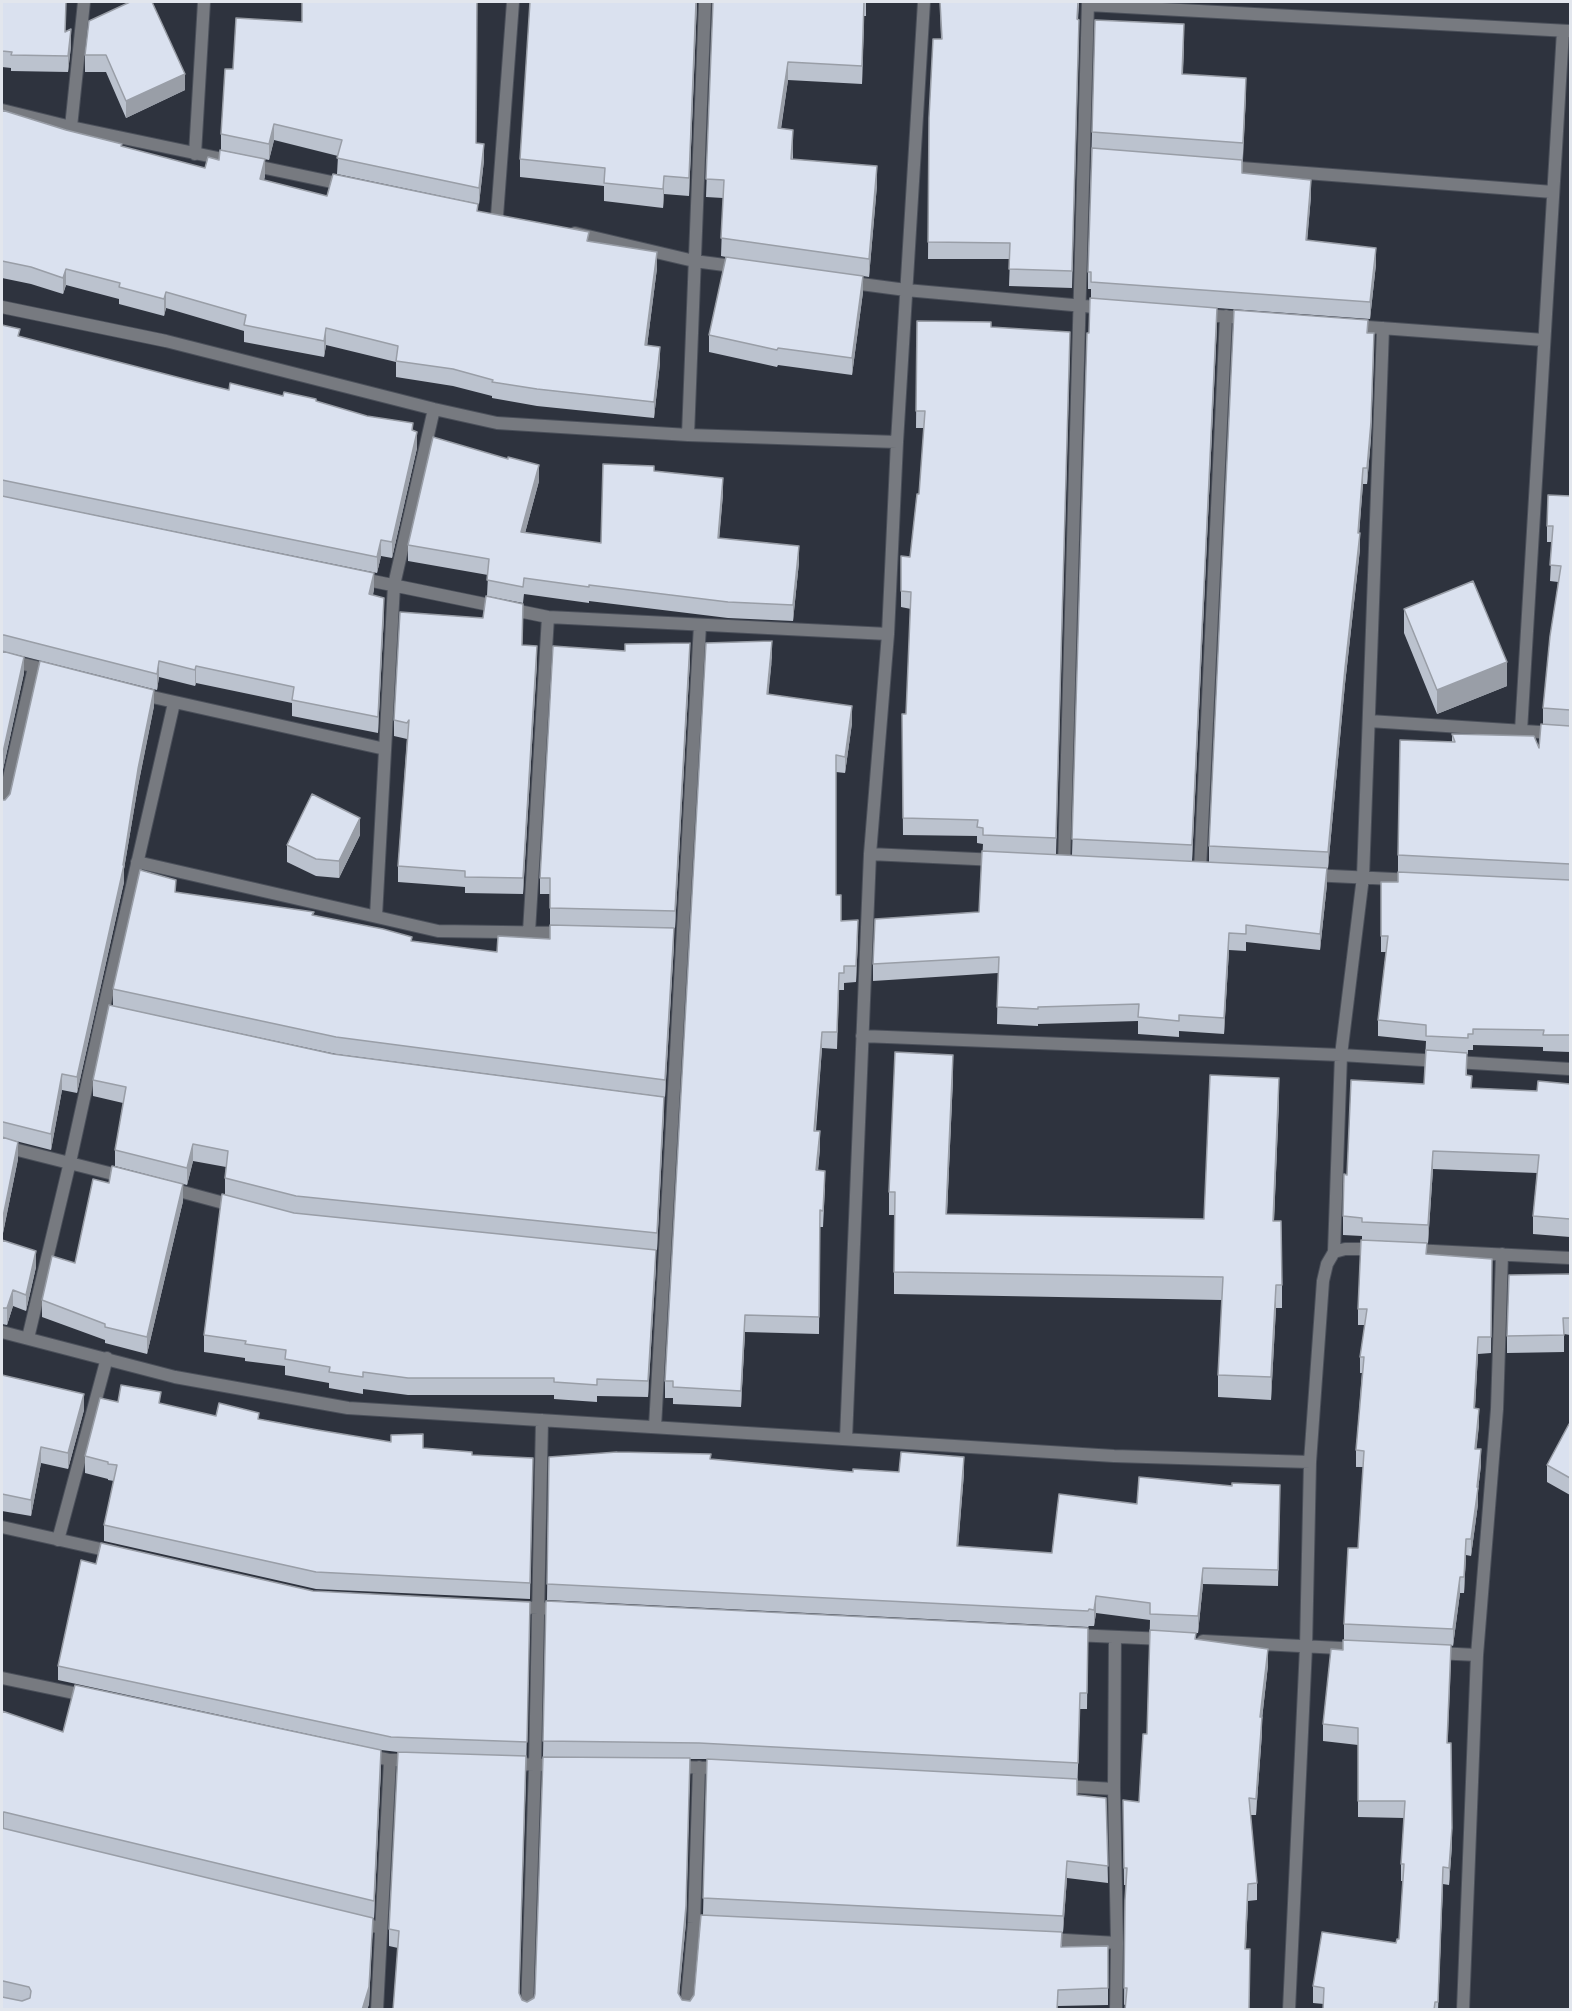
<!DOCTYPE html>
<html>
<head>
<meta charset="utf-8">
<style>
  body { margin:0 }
  #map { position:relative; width:1572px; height:2011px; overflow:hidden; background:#2e333e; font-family:Ubuntu,sans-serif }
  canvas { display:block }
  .frame { position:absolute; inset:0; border:3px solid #e2e6ed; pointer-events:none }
</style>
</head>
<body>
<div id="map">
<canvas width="1572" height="2011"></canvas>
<div class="frame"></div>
</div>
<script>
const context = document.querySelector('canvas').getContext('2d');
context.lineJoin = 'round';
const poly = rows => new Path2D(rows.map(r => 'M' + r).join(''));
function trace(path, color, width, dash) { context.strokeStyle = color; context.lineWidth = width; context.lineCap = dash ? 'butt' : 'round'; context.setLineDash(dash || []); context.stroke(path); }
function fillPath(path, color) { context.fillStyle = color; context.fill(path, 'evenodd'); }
const minor = poly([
  [1088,5,1569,31],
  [2,110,71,127,346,185],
  [71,127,84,2],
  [195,154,204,2],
  [1228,167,1553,192],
  [497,216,513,2],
  [575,233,694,261,740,267],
  [846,282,906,290,1106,308],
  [2,307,166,341,434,409,497,423,688,435,897,442],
  [1201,315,1250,318],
  [1354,326,1544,340],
  [688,435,705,2],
  [358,578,548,617,888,634],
  [2,659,53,671],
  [139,694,385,749],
  [1369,721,1570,734],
  [1521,731,1563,31],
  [2,809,34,667],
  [870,854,997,860],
  [137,862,438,931,566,933],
  [1064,863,1088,2],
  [1200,870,1226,316],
  [1311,875,1414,880],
  [376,916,394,585,434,409],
  [529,932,548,617],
  [862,1036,1341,1055,1570,1069],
  [2,1146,125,1177],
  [168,1188,235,1206],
  [1413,1250,1570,1258],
  [1334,1252,1345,1249,1377,1249],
  [2,1332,175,1377,348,1408,1114,1456,1310,1462],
  [28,1338,70,1162,103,1012,174,703],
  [655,1427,700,625],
  [846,1439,870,854,888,634,897,442,924,2],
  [2,1527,114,1552],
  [58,1540,107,1358],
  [514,1607,562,1609],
  [1074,1635,1164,1639],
  [1115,1637,1114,1789,1117,1943,1116,2010],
  [1203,1641,1359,1649],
  [1436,1653,1477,1655],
  [2,1678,88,1696],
  [367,1755,390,1760,412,1760],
  [510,1764,559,1765],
  [675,1767,721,1768],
  [1062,1786,1114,1789],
  [359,1923,381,1928],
  [694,1923,714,1924],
  [1047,1939,1117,1943],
  [377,2010,390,1760],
  [527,2010,535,1765,542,1420],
  [686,2010,694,1923,699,1767],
  [1289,2010,1306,1647,1310,1462,1323,1281,1327,1264,1334,1252,1341,1055,1363,877,1383,328],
  [1463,2010,1477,1655,1497,1409,1502,1254]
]);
const wall = poly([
  [2,2,66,32,71,46,68,72,11,71,11,68,2,67],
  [697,2,689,196,664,194,663,208,604,201,604,186,520,177,520,159],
  [713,2,866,2,866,16,864,16,862,84,788,80,781,129,793,148,793,159,877,185,869,277,863,276,863,292,852,375,778,365,777,367,709,352,709,335,726,257,721,256,723,198,706,197],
  [940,2,1079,2,1078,20,1079,36,1072,288,1009,286,1010,259,928,259,929,118,941,39],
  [89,21,185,90,126,118,106,72,85,72,85,55],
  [302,22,476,143,484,160,479,204,337,174,338,156,274,140,269,160,221,150,221,134,233,69],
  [1184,41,1183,74,1246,94,1242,173,1311,196,1307,240,1376,264,1370,319,1217,308,1217,324,1192,861,1209,862,1209,846,1368,333,1374,349,1371,438,1367,484,1363,484,1359,533,1360,549,1345,684,1328,868,1327,868,1327,884,1320,950,1246,942,1246,951,1229,950,1224,1034,1179,1031,1179,1037,1138,1034,1138,1021,1038,1024,1038,1026,997,1024,998,973,873,981,873,964,979,912,983,844,977,843,977,836,903,835,902,714,906,714,911,609,901,607,901,556,910,557,919,494,924,428,916,428,917,321,991,327,1070,348,1056,855,1072,855,1089,333,1091,298,1091,289,1088,289,1088,272,1092,132],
  [2,110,122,147,205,168,265,176,264,180,327,196,478,211,589,242,657,268,647,346,660,363,654,418,537,406,492,398,492,396,453,386,396,377,396,362,326,345,324,357,244,342,244,331,166,308,164,316,119,304,119,299,66,285,63,294,31,284,2,278],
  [2,325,20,337,200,383,229,390,283,396,316,401,413,430,417,448,392,558,381,556,377,573,2,496,374,589,373,595,384,614,378,733,292,716,292,703,196,683,195,686,159,677,157,690,2,651,24,673,2,774],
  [654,471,723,494,719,538,799,562,793,621,728,618,589,601,589,603,524,594,523,603,487,596,488,575,408,561,408,545,539,481,525,533,601,543],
  [1570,496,1570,1052,1543,1051,1543,1047,1473,1045,1473,1050,1468,1050,1468,1054,1467,1054,1467,1075,1472,1088,1537,1091,1570,1084,1570,1237,1533,1234,1533,1216,1537,1173,1433,1169,1428,1243,1362,1240,1362,1236,1343,1235,1343,1216,1347,1175,1424,1084,1426,1041,1378,1036,1378,1020,1386,952,1381,952,1381,882,1398,882,1398,855,1452,742,1452,734,1539,748,1543,724,1543,708,1558,582,1550,581,1552,542,1547,542,1547,526],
  [1404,609,1507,686,1437,714,1404,633],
  [483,618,523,620,522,645,537,662,523,894,465,893,465,887,398,882,398,866,407,739,394,736,394,720],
  [772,658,768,694,852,723,845,773,836,772,836,895,841,921,858,937,856,982,844,983,844,990,839,990,837,1049,822,1048,816,1131,820,1148,818,1171,825,1187,823,1227,820,1227,819,1334,745,1332,741,1407,673,1404,673,1398,665,1398,665,1381],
  [690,660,675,928,550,925,550,894,540,894,540,878],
  [154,706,138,786,124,869,124,882,77,1093,62,1090,51,1150,4,1138,18,1159,2,1238,2,800,5,800],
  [360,835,339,878,316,876,287,862,287,845],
  [176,892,314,915,412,941,497,952,550,939,674,944,665,1097,336,1054,113,1006,113,989],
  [333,1054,664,1113,657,1250,656,1250,656,1266,648,1397,597,1396,597,1402,554,1399,554,1395,408,1395,363,1389,363,1394,329,1388,329,1383,285,1375,285,1366,245,1361,245,1358,204,1352,204,1335,225,1194,225,1178,226,1167,193,1161,187,1185,115,1166,115,1150,123,1103,93,1096,93,1080],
  [953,1078,947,1214,1204,1219,1279,1101,1274,1221,1282,1285,1282,1308,1276,1308,1271,1400,1218,1397,1218,1375,1222,1300,894,1294,894,1215,889,1215,889,1192],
  [183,1201,147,1354,105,1343,105,1340,42,1317,42,1300,75,1263],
  [2,1240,36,1267,26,1311,13,1306,7,1325,2,1324,2,1344],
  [1427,1254,1492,1259,1491,1353,1478,1354,1475,1408,1479,1425,1476,1449,1481,1465,1478,1490,1478,1504,1471,1556,1466,1555,1464,1593,1460,1593,1453,1646,1451,1645,1447,1743,1452,1845,1449,1885,1443,1884,1438,2010,1323,2010,1324,2004,1313,2003,1313,1986,1396,1943,1399,1939,1403,1881,1401,1881,1401,1864,1404,1818,1358,1817,1358,1745,1323,1741,1323,1724,1343,1650,1344,1640,1344,1624,1358,1548,1363,1467,1356,1467,1356,1450,1362,1373,1360,1373,1360,1357,1365,1325,1358,1325,1358,1309],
  [1570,1274,1570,1335,1564,1334,1564,1352,1507,1353,1507,1336],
  [2,1375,84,1410,68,1469,41,1463,31,1516,2,1511],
  [118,1402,161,1404,216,1416,259,1419,318,1430,423,1448,472,1455,533,1458,530,1599,316,1589,104,1541,104,1525,114,1481,108,1480,108,1479,85,1473,85,1456],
  [1570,1425,1570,1495,1547,1482,1547,1465],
  [549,1457,710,1459,853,1472,899,1472,964,1473,958,1546,1052,1553,1137,1504,1280,1502,1278,1586,1203,1584,1198,1633,1196,1633,1196,1639,1268,1665,1262,1719,1262,1733,1256,1815,1250,1815,1257,1883,1257,1900,1248,1901,1246,1949,1124,2005,1125,1900,1126,1885,1124,1885,1123,1800,1139,1802,1147,1734,1150,1620,1096,1613,1094,1626,1089,1626,1088,1627,547,1600],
  [96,1564,313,1591,530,1602,526,1773,519,1994,522,2000,527,2002,534,1998,535,1994,543,1757,546,1601,1088,1628,1087,1709,1080,1709,1077,1795,1106,1798,1108,1883,1067,1878,1063,1932,1062,1932,1062,1947,1108,1946,1108,2005,1058,2006,393,2010,398,1948,389,1946,389,1929,398,1752,381,1750,381,1767,374,1918,373,1918,369,2004,367,2010,2,2010,2,1711,63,1732,363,1746,58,1680,58,1666],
  [690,1759,707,1759,703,1915,694,1995,690,2001,682,2000,679,1995,686,1922]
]);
const shadedWall = poly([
  [696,2,697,2,689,196,689,178],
  [864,2,864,16,862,84,862,66],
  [1184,24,1184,41,1182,91,1182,74],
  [71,29,71,46,68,72,68,56],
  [788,62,788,80,778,147,778,128],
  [185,74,185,90,126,118,126,101],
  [1246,78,1246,94,1243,160,1243,143],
  [274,124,274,140,269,160,269,144],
  [793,130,793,148,791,177,791,159],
  [484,144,484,160,479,204,479,188],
  [265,159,265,176,260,195,260,179],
  [877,166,877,185,869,277,869,259],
  [664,176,664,194,663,208,663,189],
  [1311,180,1311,196,1306,256,1306,240],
  [1376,248,1376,264,1370,319,1370,302],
  [657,252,657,268,645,362,645,345],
  [66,269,66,285,63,294,63,278],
  [863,276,863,292,852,375,852,358],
  [166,292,166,308,164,316,164,299],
  [1217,308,1217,324,1192,861,1192,845],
  [326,328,326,345,324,357,324,341],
  [1374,333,1371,438,1367,484,1367,468],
  [660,347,660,363,654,418,654,402],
  [417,432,417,448,392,558,392,542],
  [539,465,539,481,521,548,521,532],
  [1363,468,1363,484,1358,548,1358,533],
  [723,478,723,494,718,554,718,538],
  [1360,533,1360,549,1345,684,1328,868,1328,852,1345,668],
  [381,540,381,556,377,573,377,557],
  [799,546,799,562,793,621,793,605],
  [374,573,374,589,369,610,369,594],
  [384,598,384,614,378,733,378,717],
  [772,641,772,658,767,710,767,694],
  [690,643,690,660,675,928,675,911],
  [537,646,537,662,523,894,523,878],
  [24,657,24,673,2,774,2,757],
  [159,661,159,677,157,690,157,674],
  [1507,662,1507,686,1437,714,1437,690],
  [196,666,196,683,195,686,195,670],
  [154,690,154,706,138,786,124,869,124,882,77,1093,77,1077,123,865,138,769],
  [852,706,852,723,845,773,845,757],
  [360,818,360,835,339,878,339,861],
  [1327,868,1327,884,1320,950,1320,934],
  [858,920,858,937,856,982,856,966],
  [674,928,674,944,665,1097,665,1080],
  [1229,933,1229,950,1224,1034,1224,1018],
  [822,1032,822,1048,814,1147,814,1131],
  [953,1055,953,1078,946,1236,946,1214],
  [62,1074,62,1090,51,1150,51,1134],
  [1279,1078,1279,1101,1273,1244,1273,1221],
  [664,1097,664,1113,657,1250,657,1233],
  [820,1131,820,1148,816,1187,816,1170],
  [18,1142,18,1159,2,1238,2,1222],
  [193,1144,193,1161,187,1185,187,1168],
  [1433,1151,1433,1169,1428,1243,1428,1225],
  [183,1184,183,1201,147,1354,147,1337],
  [656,1250,656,1266,648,1397,648,1381],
  [36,1251,36,1267,26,1311,26,1295],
  [1276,1285,1276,1308,1271,1400,1271,1377],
  [13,1290,13,1306,7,1325,7,1308],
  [745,1315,745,1332,741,1407,741,1391],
  [1478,1337,1478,1354,1474,1425,1474,1408],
  [84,1394,84,1410,68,1469,68,1453],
  [1479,1409,1479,1425,1475,1465,1475,1449],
  [41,1447,41,1463,31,1516,31,1500],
  [1481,1449,1481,1465,1478,1490,1478,1504,1471,1556,1471,1539],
  [964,1457,964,1473,957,1562,957,1546],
  [1466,1539,1466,1555,1464,1593,1464,1577],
  [1203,1568,1203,1584,1198,1633,1198,1616],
  [1460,1577,1460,1593,1453,1646,1453,1629],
  [1096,1596,1096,1613,1094,1626,1094,1610],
  [1451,1645,1451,1662,1447,1760,1447,1743],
  [1268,1649,1268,1665,1262,1719,1262,1733,1256,1815,1260,1717],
  [381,1750,381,1767,374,1918,374,1901],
  [526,1756,526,1773,519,2010,519,1993],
  [690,1758,686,1922,678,2009,678,1993],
  [4,1812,4,1829,2,1830,2,1813],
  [1452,1828,1452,1845,1449,1885,1449,1868],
  [1067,1861,1067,1878,1063,1932,1063,1916],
  [1443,1867,1443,1884,1438,2010],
  [1248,1884,1248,1901,1245,1965,1245,1949],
  [373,1918,369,2004,367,2010,362,2010],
  [2,1981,3,1981,3,1998,2,1998]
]);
const building = poly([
  [2,2,66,2,65,32,71,29,68,56,11,55,12,52,2,51,2,2],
  [130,2,152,2,185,74,126,101,106,55,85,55,89,21,130,2],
  [302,2,477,2,476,143,484,144,479,188,337,158,342,140,274,124,269,144,221,134,225,69,233,69,236,18,302,22,302,2],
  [530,2,696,2,689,178,664,176,663,189,604,183,605,168,520,159,530,2],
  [713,2,864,2,862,66,788,62,778,128,793,130,791,159,877,166,869,259,721,238,724,180,706,179,713,2],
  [940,2,1078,2,1077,19,1079,20,1072,271,1009,269,1010,243,928,242,929,118,933,39,942,39,940,2],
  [1095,20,1184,24,1182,74,1246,78,1243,143,1092,132,1095,20],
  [2,110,66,130,122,144,121,146,205,168,208,157,219,160,220,150,265,159,260,179,327,196,333,174,478,204,477,211,589,232,587,241,657,252,645,345,660,347,654,402,537,389,492,382,493,380,453,369,396,361,398,346,326,328,324,341,244,325,246,315,166,292,164,299,119,287,120,283,66,269,63,278,31,267,2,261,2,110],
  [1092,148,1242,160,1242,173,1311,180,1306,240,1376,248,1370,302,1091,282,1091,272,1088,272,1092,148],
  [726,257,863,276,852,358,778,348,777,350,709,335,726,257],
  [1090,298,1217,308,1192,845,1072,839,1087,333,1089,333,1090,298],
  [1234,310,1368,320,1367,333,1374,333,1371,422,1367,468,1363,468,1358,533,1360,533,1345,668,1328,852,1209,846,1234,310],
  [917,321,991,322,991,327,1070,332,1056,838,983,835,983,828,977,827,978,820,903,818,902,714,906,714,911,592,901,591,901,556,910,557,917,494,919,494,925,411,916,411,917,321],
  [2,325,20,329,18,336,200,383,229,390,230,383,283,396,284,392,316,399,316,401,367,416,413,423,412,430,417,432,392,542,381,540,377,557,2,480,2,325],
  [433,437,508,459,508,457,539,465,521,532,601,543,603,464,654,466,654,471,723,478,718,538,799,546,793,605,728,602,589,585,589,587,524,578,523,587,487,580,489,559,408,545,433,437],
  [1548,495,1570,496,1570,710,1543,708,1550,636,1561,566,1550,565,1553,526,1547,526,1548,495],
  [2,496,374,573,369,594,384,598,378,717,292,700,294,687,196,666,195,670,159,661,157,674,4,635,2,635,2,496],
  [1473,581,1507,662,1437,690,1404,609,1473,581],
  [486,596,523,604,522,645,537,646,523,878,465,877,465,871,398,866,409,720,407,723,394,720,400,612,483,618,486,596],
  [772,641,767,694,852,706,845,757,836,755,836,895,841,895,841,921,858,920,856,966,844,966,844,973,839,973,837,1032,822,1032,814,1131,820,1131,816,1170,825,1171,823,1211,820,1210,819,1317,745,1315,741,1391,673,1387,673,1381,665,1381,706,643,772,641],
  [690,643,675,911,550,908,550,878,540,878,553,646,625,651,625,644,690,643],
  [2,651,24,657,2,757,2,651],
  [40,661,154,690,138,769,123,865,124,865,77,1077,62,1074,51,1134,3,1122,2,1122,2,800,5,800,10,794,40,661],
  [1541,724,1570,726,1570,864,1398,855,1400,740,1455,742,1452,734,1534,736,1539,748,1541,724],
  [312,794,360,818,339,861,316,859,287,845,312,794],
  [982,851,1327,868,1320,934,1246,925,1246,934,1229,933,1224,1018,1179,1015,1179,1021,1138,1017,1139,1004,1038,1007,1038,1009,997,1007,999,957,873,964,875,919,979,912,982,851],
  [140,870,176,880,175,892,314,912,312,915,383,929,412,937,411,941,497,952,498,936,550,939,550,925,674,928,665,1080,336,1037,113,989,140,870],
  [1398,872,1570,880,1570,1035,1543,1035,1544,1030,1473,1029,1473,1034,1468,1034,1468,1038,1426,1036,1426,1025,1378,1020,1388,936,1381,936,1381,882,1398,882,1398,872],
  [109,1005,333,1054,664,1097,657,1233,296,1196,225,1178,228,1151,193,1144,187,1168,115,1150,126,1087,93,1080,109,1005],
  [1426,1050,1467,1053,1466,1075,1472,1076,1471,1088,1537,1091,1538,1081,1570,1084,1570,1219,1533,1216,1539,1155,1433,1151,1428,1225,1362,1222,1362,1218,1343,1216,1344,1174,1347,1175,1351,1080,1424,1084,1426,1050],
  [895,1052,953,1055,946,1214,1204,1219,1210,1075,1279,1078,1273,1221,1281,1221,1282,1285,1276,1285,1271,1377,1218,1375,1223,1277,894,1272,895,1192,889,1192,895,1052],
  [2,1137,18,1142,2,1222,2,1137],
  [112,1166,183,1184,147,1337,105,1327,105,1324,42,1300,52,1256,75,1263,93,1179,109,1183,112,1166],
  [222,1194,294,1213,656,1250,648,1381,597,1379,597,1385,554,1382,554,1378,408,1378,363,1372,363,1377,329,1372,330,1367,285,1359,286,1350,245,1344,246,1341,204,1335,222,1194],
  [2,1240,36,1251,26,1295,13,1290,7,1308,2,1308,2,1240],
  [1361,1240,1427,1243,1426,1254,1492,1259,1491,1337,1478,1337,1474,1408,1479,1409,1475,1449,1481,1449,1477,1487,1478,1488,1471,1539,1466,1539,1464,1577,1460,1577,1453,1629,1344,1624,1348,1548,1358,1548,1364,1451,1356,1450,1364,1357,1360,1357,1367,1309,1358,1309,1361,1240],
  [1570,1274,1570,1318,1563,1318,1564,1335,1507,1336,1509,1275,1570,1274],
  [2,1375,84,1394,68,1453,41,1447,31,1500,2,1494,2,1375],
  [121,1385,161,1392,159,1403,216,1416,219,1403,259,1413,258,1419,318,1430,391,1442,391,1435,423,1434,423,1448,472,1452,472,1455,533,1458,530,1583,316,1572,104,1525,117,1465,108,1464,108,1462,85,1456,100,1398,118,1402,121,1385],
  [1569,1424,1570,1425,1570,1478,1547,1465,1569,1424],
  [617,1452,711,1454,710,1459,853,1472,853,1469,899,1472,901,1452,964,1457,957,1546,1052,1553,1059,1494,1137,1504,1139,1477,1232,1486,1232,1483,1280,1485,1278,1570,1203,1568,1198,1616,1150,1614,1150,1603,1096,1596,1094,1610,1089,1609,1088,1611,547,1584,549,1457,617,1452],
  [101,1543,313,1591,530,1602,527,1742,391,1737,58,1666,81,1560,96,1564,101,1543],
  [546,1601,1088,1628,1087,1693,1080,1693,1078,1763,699,1743,543,1741,546,1601],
  [1150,1630,1196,1633,1195,1639,1268,1649,1260,1717,1262,1717,1256,1799,1249,1798,1257,1883,1248,1884,1245,1949,1250,1949,1249,2010,1125,2010,1127,1988,1124,1988,1125,1900,1127,1868,1124,1868,1123,1800,1139,1802,1143,1734,1147,1734,1150,1630],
  [1343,1640,1451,1645,1447,1743,1451,1743,1452,1828,1449,1868,1443,1867,1438,2002,1435,2002,1434,2010,1323,2010,1324,1988,1313,1986,1322,1932,1396,1943,1397,1939,1399,1939,1404,1864,1401,1864,1405,1801,1358,1801,1358,1728,1323,1724,1331,1649,1343,1650,1343,1640],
  [75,1685,381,1750,374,1901,4,1812,2,1813,2,1711,63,1732,75,1685],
  [398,1752,526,1756,519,1993,522,2000,527,2002,534,1998,535,1994,543,1757,690,1758,686,1906,678,1993,682,2000,690,2001,694,1995,701,1915,1062,1932,1061,1947,1108,1946,1108,1988,1058,1990,1057,2010,393,2010,399,1931,389,1929,398,1752],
  [707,1759,1077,1779,1077,1795,1106,1798,1108,1866,1067,1861,1063,1916,703,1898,707,1759],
  [2,1828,373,1918,369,1987,362,2010,2,2010,2,1997,22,2001,30,1998,31,1991,29,1987,3,1981,2,1981,2,1828]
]);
trace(minor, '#4b505a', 14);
trace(minor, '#777a80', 12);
fillPath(wall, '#bbc2ce');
fillPath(shadedWall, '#999ea7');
fillPath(building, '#dae1ef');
trace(building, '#999ea7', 1.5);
</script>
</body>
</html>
